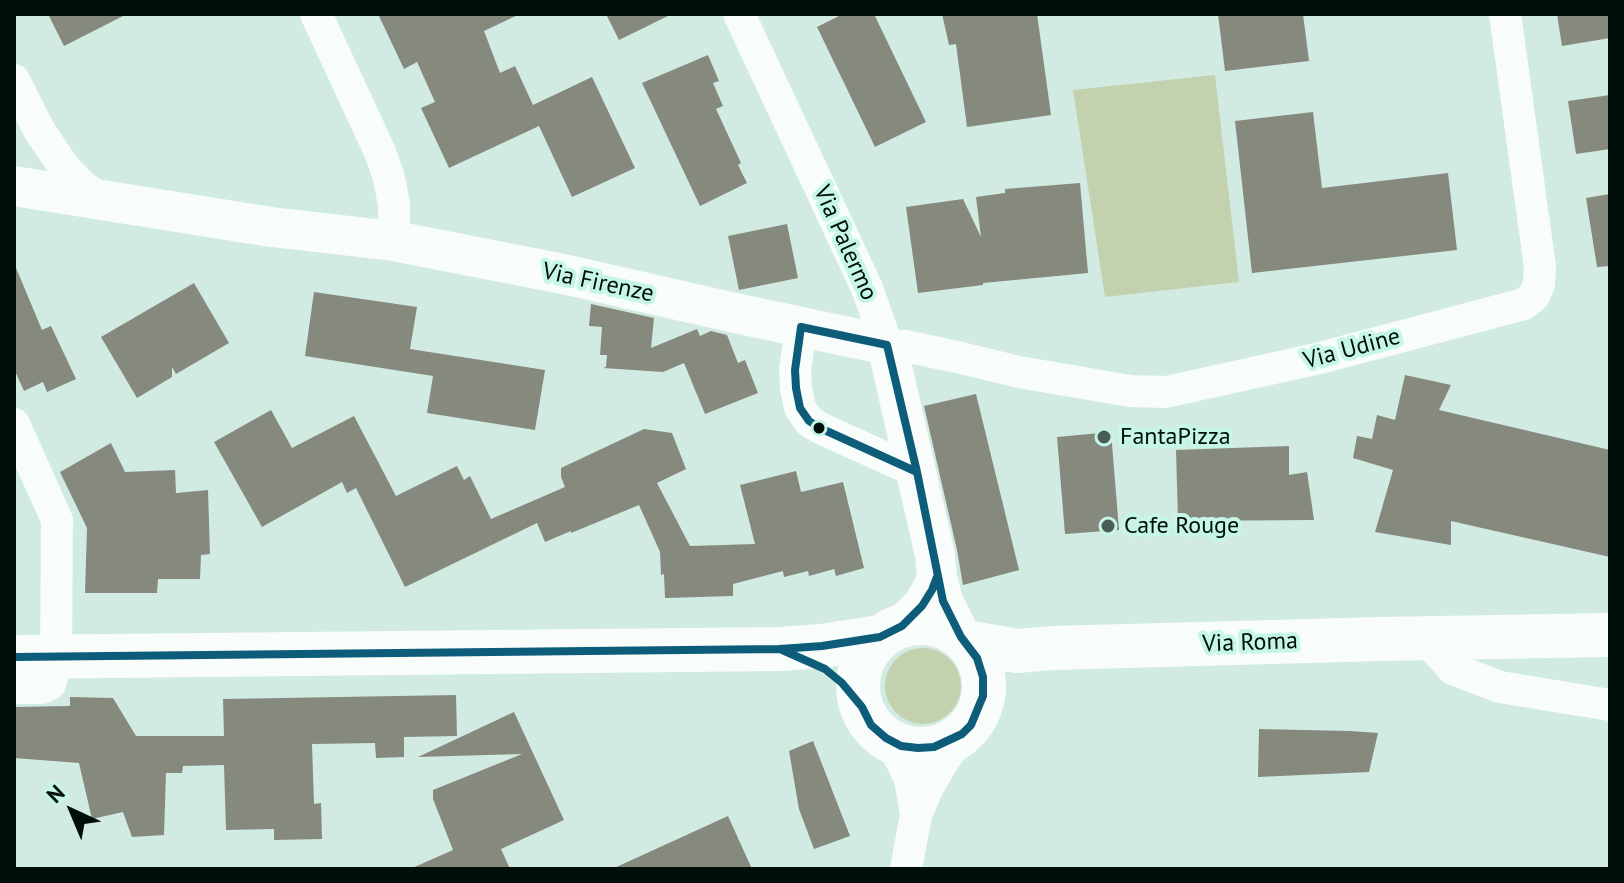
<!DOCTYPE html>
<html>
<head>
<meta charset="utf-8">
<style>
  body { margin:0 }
  #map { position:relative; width:1624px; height:883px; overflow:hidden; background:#d1ebe2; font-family:"PT Sans",sans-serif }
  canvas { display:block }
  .frame { position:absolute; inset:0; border:16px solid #010f0a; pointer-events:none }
  .north { position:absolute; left:32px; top:771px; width:80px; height:80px; -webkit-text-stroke:6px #c6f6e5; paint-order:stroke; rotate:316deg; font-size:22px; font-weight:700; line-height:32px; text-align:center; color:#010f0a }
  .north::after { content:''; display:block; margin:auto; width:28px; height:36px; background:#010f0a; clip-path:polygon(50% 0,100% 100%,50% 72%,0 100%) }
</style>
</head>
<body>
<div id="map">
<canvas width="1624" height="883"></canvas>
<div class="frame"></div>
<div class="north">N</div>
</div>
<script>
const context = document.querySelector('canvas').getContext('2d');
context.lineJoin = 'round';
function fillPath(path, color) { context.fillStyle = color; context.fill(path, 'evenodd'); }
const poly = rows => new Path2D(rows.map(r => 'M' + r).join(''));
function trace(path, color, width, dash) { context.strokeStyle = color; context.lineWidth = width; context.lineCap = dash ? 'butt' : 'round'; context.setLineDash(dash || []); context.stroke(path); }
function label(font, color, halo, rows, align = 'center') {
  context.font = font + ' "PT Sans",sans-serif'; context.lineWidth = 8; context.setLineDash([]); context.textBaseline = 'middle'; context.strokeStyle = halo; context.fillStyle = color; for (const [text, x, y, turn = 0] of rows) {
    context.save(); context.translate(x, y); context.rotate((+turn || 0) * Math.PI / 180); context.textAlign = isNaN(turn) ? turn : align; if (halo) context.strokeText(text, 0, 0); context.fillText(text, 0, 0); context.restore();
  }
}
const green = poly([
  [1215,75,1239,282,1105,297,1073,90],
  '885 686a38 38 0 1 1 76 0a38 38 0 1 1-76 0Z'
]);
const building = poly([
  [48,14,127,14,64,46],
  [378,14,520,14,484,31,500,73,515,66,533,105,592,77,635,168,572,197,539,126,449,168,421,108,435,102,417,62,404,69],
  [606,14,672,14,619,40],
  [843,14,874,14,926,122,875,147,817,27],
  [942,14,1037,14,1051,115,967,127,956,44,949,45],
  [1218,14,1303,14,1309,61,1225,71],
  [1557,14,1610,14,1610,38,1562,46],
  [708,55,719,81,713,83,723,106,716,109,741,163,738,165,747,183,700,206,642,83],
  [1610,95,1610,149,1576,154,1568,101],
  [1313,112,1322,188,1448,173,1457,250,1252,273,1235,121],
  [1080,183,1088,273,983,283,983,285,918,293,906,207,963,199,981,237,976,197,1005,193,1005,189],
  [1610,194,1610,266,1597,267,1586,198],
  [787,224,798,278,739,290,728,236],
  [14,263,42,330,51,326,76,379,47,392,43,382,24,391,14,369],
  [194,283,229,343,176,374,172,367,172,377,137,398,101,337],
  [314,292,417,307,410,349,545,370,535,430,427,413,433,376,305,356],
  [591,304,654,318,651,348,697,329,700,336,711,331,727,335,738,363,745,360,758,393,705,414,684,363,663,372,603,368,606,367,607,355,600,355,602,327,589,326],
  [1405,375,1451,385,1439,410,1610,450,1610,557,1451,521,1451,545,1375,532,1393,470,1353,458,1357,436,1372,439,1377,415,1395,420],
  [976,394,1019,570,963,585,957,550,924,406],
  [271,410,292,448,354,416,396,496,457,466,464,480,470,476,491,519,565,487,561,477,561,468,644,429,672,433,686,469,657,483,690,546,755,544,740,485,796,471,801,492,843,482,864,568,836,576,834,569,809,576,808,571,784,577,783,571,733,584,733,596,665,598,664,574,661,575,660,552,639,505,571,533,571,531,545,542,537,523,405,587,356,488,347,493,342,482,262,527,214,442],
  [1111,432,1119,530,1065,534,1057,437],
  [111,443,125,472,175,470,176,493,208,490,210,554,201,555,200,579,158,579,157,593,85,593,87,528,60,472],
  [1289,446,1289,475,1307,472,1314,520,1178,521,1176,450],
  [456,695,457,736,404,737,404,757,376,758,375,743,312,744,314,804,321,803,322,839,274,840,274,829,226,830,224,765,183,766,182,773,166,773,164,835,132,837,123,812,92,819,79,763,14,758,14,707,70,706,70,697,113,698,136,736,224,736,223,699],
  [514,712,564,820,501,849,510,869,410,869,453,850,433,799,433,790,522,754,418,757],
  [1259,729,1350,731,1378,733,1369,772,1258,777],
  [813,741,850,836,814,849,799,809,789,751],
  [728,816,752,869,612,869]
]);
const minor = poly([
  [316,14,380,152,389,178,394,205,394,241],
  [739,14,867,288,887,345,905,346,957,357,1019,372,1130,391,1166,392,1320,358,1524,304,1534,296,1539,284,1540,267,1505,14],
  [14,80,39,130,64,167,81,185,102,200],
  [801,327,795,370,796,388,800,408,809,421,820,428,917,472],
  [14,424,57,520,56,657,52,677,50,684,42,688,14,688],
  [1425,638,1453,669,1500,687,1610,705],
  [886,738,900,758,910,779,916,815],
  [906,869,916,815,928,787,942,763,962,734]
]);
const tertiary = poly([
  [14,186,271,227,394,241,563,274,735,313,887,345,935,555,937,577,943,601,961,637],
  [902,626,922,606,932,590,937,577]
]);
const primary = poly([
  '858 686a63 63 0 1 1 126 0a63 63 0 1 1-126 0Z',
  [966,642,1017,651,1053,648,1380,639,1610,635],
  [14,657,780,649,822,646,880,637]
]);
const bus1 = poly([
  [801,327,887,345,917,472,820,428,809,421,800,408,796,388,795,370,801,327],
  [780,649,825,669,842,683,862,707,871,725,886,738,901,746,918,748,934,747,962,734,971,725,983,696,983,677,977,658,961,637,943,601,917,472],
  [14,657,780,649,822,646,880,637,902,626,922,606,932,590,937,577]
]);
const markers = [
  [819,428,7,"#010f0a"],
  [1104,437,8,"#4a5c56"],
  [1108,526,8,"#4a5c56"]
];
const streetNames = [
  ["Via Palermo",845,243,66],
  ["Via Firenze",598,283,12],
  ["Via Udine",1352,349,-15],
  ["Via Roma",1250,643,-2]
];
const poiNames = [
  ["FantaPizza",1120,437],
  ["Cafe Rouge",1124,526]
];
fillPath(green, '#c3d1af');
fillPath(building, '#86897e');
trace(minor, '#f8fcfb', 32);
trace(tertiary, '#f8fcfb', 40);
trace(primary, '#f8fcfb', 44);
trace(bus1, '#0c5c7a', 8);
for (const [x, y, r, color] of markers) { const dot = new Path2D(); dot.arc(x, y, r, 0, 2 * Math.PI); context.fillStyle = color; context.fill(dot); trace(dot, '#c6f6e5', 3); }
label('24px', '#010f0a', '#c6f6e5', streetNames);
label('24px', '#010f0a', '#c6f6e5', poiNames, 'left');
</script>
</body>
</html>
